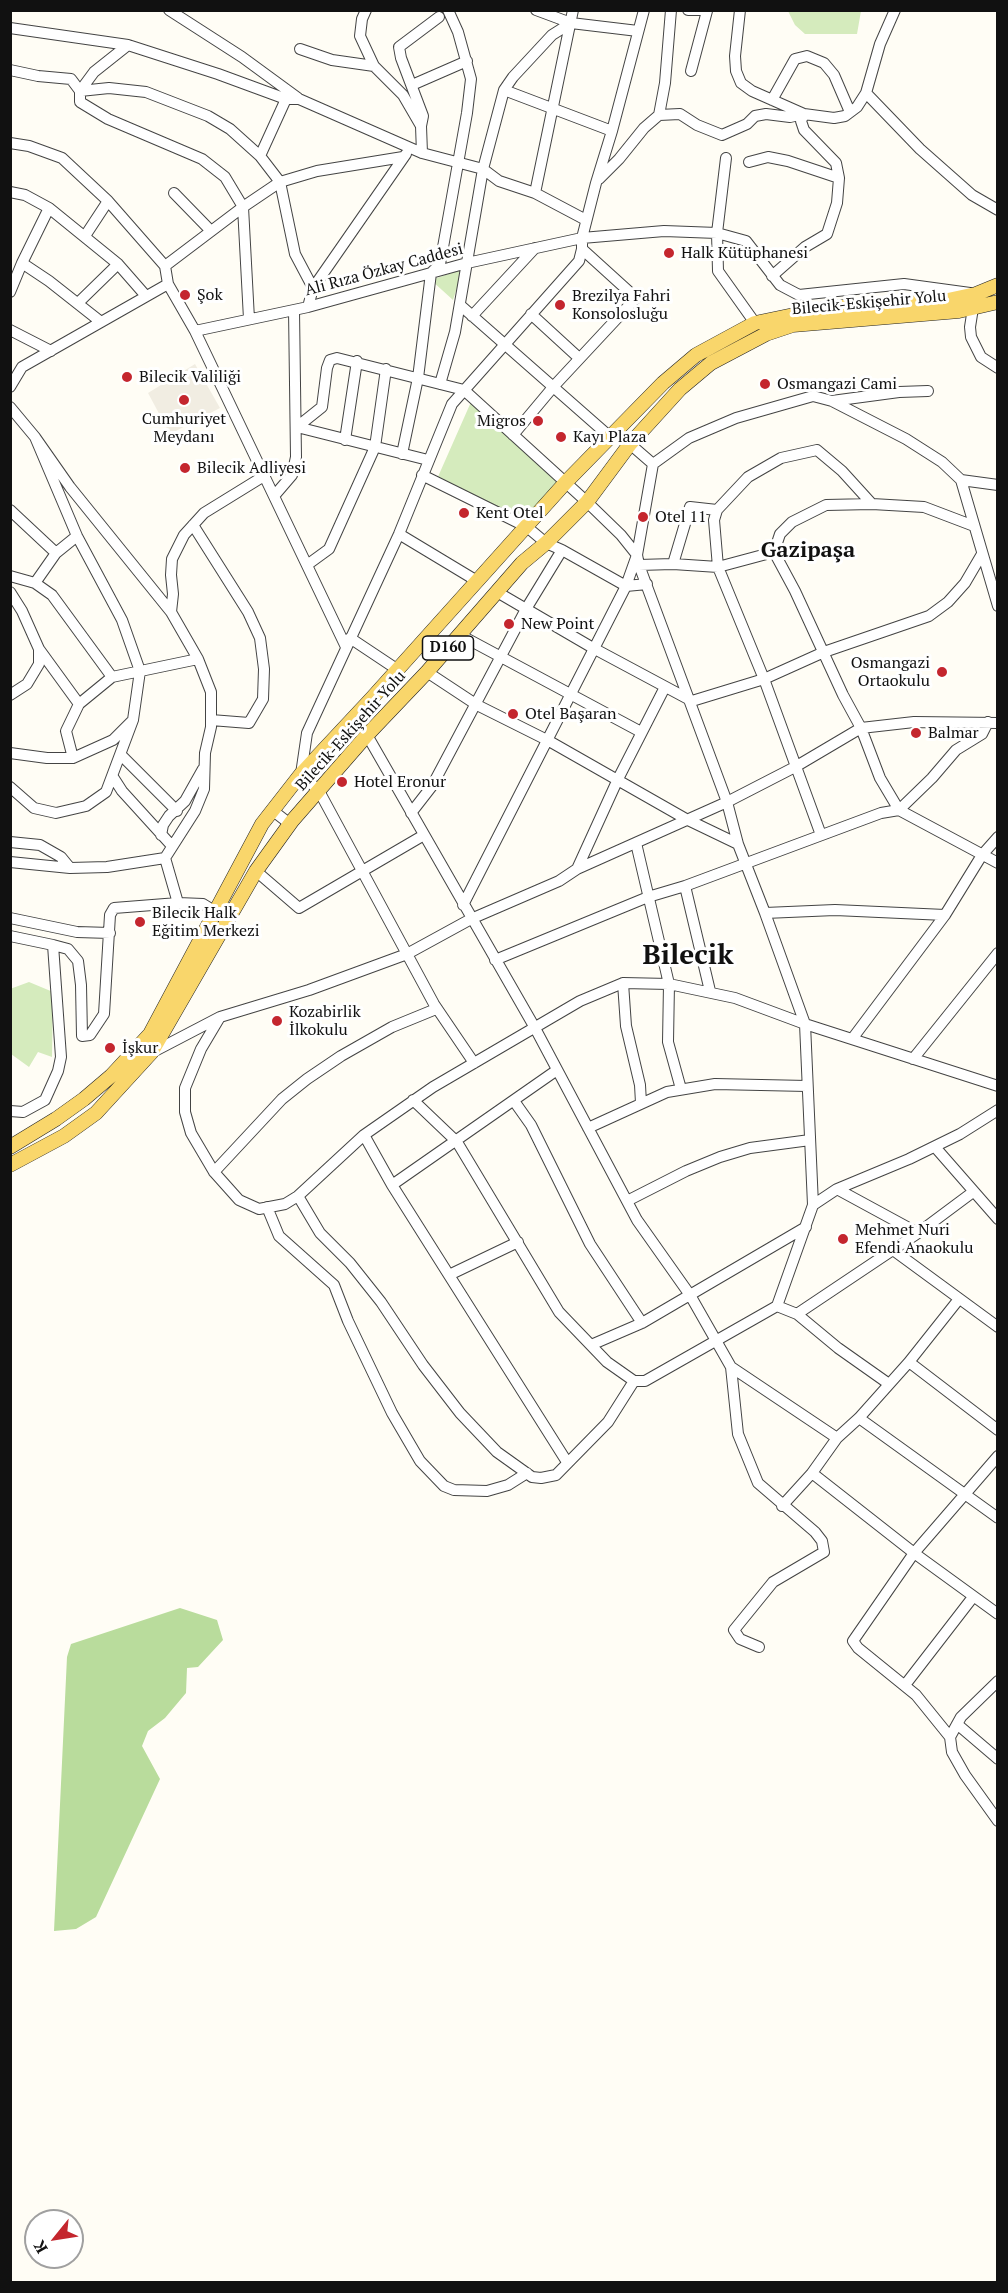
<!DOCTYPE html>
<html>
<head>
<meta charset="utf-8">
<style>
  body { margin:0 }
  #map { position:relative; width:1008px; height:2293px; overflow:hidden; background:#fffdf5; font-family:"PT Serif",serif }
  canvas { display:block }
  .frame { position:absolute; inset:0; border:12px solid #111; pointer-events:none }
  .north { position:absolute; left:24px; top:2209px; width:60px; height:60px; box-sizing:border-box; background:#fff; border:2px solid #a0a0a0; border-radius:50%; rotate:240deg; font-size:16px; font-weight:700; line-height:24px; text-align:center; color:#111 }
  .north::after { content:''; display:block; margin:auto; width:21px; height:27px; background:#c4262e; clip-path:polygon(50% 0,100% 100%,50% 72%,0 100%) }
</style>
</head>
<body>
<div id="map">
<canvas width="1008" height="2293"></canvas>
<div class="frame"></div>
<div class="north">K</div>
</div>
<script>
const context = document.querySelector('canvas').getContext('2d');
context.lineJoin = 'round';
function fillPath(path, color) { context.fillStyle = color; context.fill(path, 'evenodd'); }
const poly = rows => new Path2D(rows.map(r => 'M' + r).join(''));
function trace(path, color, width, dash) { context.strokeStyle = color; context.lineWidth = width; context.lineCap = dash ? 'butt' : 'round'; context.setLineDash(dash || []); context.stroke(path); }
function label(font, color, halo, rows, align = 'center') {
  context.font = font + ' "PT Serif",serif'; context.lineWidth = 6; context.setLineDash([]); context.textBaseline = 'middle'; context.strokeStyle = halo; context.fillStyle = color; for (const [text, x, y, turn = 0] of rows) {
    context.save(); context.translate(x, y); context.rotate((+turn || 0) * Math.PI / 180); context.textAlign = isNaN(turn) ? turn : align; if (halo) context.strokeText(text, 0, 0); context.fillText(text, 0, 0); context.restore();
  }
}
const green = poly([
  [788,11,861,11,857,34,805,34,795,25],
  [463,269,453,300,431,280],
  [471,402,560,480,522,520,437,479],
  [29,982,53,992,52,1057,38,1052,29,1067,11,1054,10,989]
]);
const forest = poly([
  [180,1608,217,1620,223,1640,198,1667,187,1668,186,1693,165,1718,148,1731,142,1746,160,1779,96,1917,76,1929,54,1931,67,1657,71,1644]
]);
const plaza = poly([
  [195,364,220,408,170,434,148,393]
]);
const minor = poly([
  [169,10,242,57,298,98],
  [366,10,362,19,360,36,374,66,403,95,421,126,422,153],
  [536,10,571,23,638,31],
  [688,10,707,10],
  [740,10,735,56,736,71,741,83,752,91,804,114,834,118,845,116,857,107,866,93,880,44,895,10],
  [10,28,128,45,218,74,286,99,299,99,422,153,483,169,499,181,535,193,586,220],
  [128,45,94,72,80,91,80,102,108,119,202,159,225,177,243,207,249,319],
  [300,49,332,60,374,66],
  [10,70,38,76,71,79,80,91,109,88,146,92,208,116,230,129,260,156,280,182,295,254,313,288],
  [691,71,707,11],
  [412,85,467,61],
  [504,90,612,131],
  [866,93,920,149,972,195,998,210],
  [772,100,795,59,807,56,824,63,834,75,850,112],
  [659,115,665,83,671,10],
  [421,126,423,116,401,58,399,47,439,17],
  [10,143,29,146,62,158,108,201,165,266,168,284,195,331,346,647],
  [260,156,286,99],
  [726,158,717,233,718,271,755,323],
  [749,162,768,157,788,161,839,178],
  [599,179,619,159,644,128,659,115,680,114,697,125,722,135,747,124,755,116,766,114,790,117,804,114],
  [10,192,25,195,49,208,118,264,146,296],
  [174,193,211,231],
  [535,193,573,10],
  [85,236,108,201],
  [22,263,49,281,101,322],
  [165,266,243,207,280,182,317,171,403,157],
  [772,276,805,247,827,234,837,203,839,178,836,163,804,130,801,121,804,114],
  [10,292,22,263,49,208],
  [78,303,118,264],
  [460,305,609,436],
  [308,307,313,288,406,154],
  [973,308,970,327,971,337,981,357,998,368],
  [531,314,579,358],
  [472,316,535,248],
  [10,330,51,351],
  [195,331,308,307,467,263,582,238,664,231,717,233,746,241,780,285,799,295,904,284,970,293],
  [440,384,455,332,483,169,504,90,513,77,552,35,571,23],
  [10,387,22,367,168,284],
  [832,401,899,392,928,391],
  [10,407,35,437,77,536,122,620,140,671,133,720,106,792,86,806,56,813,34,808,10,787],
  [297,427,322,407,327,368,330,360,337,358,464,390,587,502,621,535,637,555,639,565,727,802,738,844,765,913,805,1024,813,1205,777,1306],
  [297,427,428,460],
  [513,435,554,386,636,298,582,249],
  [35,437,70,487,171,612,198,659,211,692,211,727,205,753,204,789,195,811,165,858,178,903,203,904,216,912],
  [345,440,357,361],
  [630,444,653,464],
  [402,454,418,378,431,273,440,264,467,113,471,79,458,32,448,10],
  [422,475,527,527,546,543,562,550,626,586,647,584],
  [961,480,998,485],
  [274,496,292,475,296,457,294,310],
  [10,510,56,553],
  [193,525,248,612,260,638,264,669,263,699,249,723,211,720],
  [974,526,924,507,872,504,826,505,792,522,780,534,774,552,795,591,843,695,861,728,880,778,899,810,932,778,956,750,982,734,988,722],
  [399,534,477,581],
  [673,564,690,507,717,510],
  [307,565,329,549,375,447,386,369],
  [639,565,673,564,718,567,774,552],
  [10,576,35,583,52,595,112,677],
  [35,583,56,553,77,536],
  [10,592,22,611,39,649,39,664,27,684,10,695],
  [497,592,593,648,692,701,764,679,824,652,929,616,948,602,965,583,982,554],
  [171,612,173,594,171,575,172,559,184,535,204,513,264,476],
  [460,635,641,732],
  [350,638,398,670],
  [39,649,79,704],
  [427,672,477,705,549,741,686,819,738,844],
  [367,735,535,1028,637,1220,690,1295,731,1367,837,1438],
  [10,753,47,758,73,758,113,740,131,722],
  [121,755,177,811],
  [73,758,66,731,79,704,112,677,198,659],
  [113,777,122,791,172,846],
  [272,810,290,824],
  [411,813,432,786,526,609,562,550],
  [161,835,163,825,169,816,185,801,203,769],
  [821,835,764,679,718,567,714,520,717,510,748,477,781,458,817,450,842,471,872,504],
  [10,842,40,845,61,857,70,868],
  [636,843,669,984,668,1042,681,1089],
  [10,862,70,868,107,867,165,858],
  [577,869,618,779,665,687],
  [256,871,299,908,424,835],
  [685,886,710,991],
  [463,905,626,586,637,555,653,464,689,438,736,418,813,396,832,401,906,439,942,462,961,480,998,606],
  [765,913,835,910,945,915],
  [10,918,77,932,110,933],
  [10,936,53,945],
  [495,960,648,897,685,886,881,813,899,810,998,863],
  [623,983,626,1026,640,1085,641,1103],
  [220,1017,201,1049,185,1088,185,1112,191,1133,214,1172,239,1200,259,1209,285,1204,298,1196,364,1135,433,1087,580,1001,623,983,669,984,735,998,805,1024,998,1086],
  [852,1039,945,915,982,855,998,837],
  [151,1053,220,1017,309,990,407,954,471,919,559,881,577,869,727,802,795,767,861,728,914,722,998,723],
  [913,1059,998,953],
  [474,1063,434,1004,319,791,301,774,307,733,399,534,452,404,579,261,582,249,582,238,596,183,612,131,644,10],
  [413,1100,457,1142,559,1312,607,1362,634,1381,645,1381,777,1306,797,1314,838,1348,889,1384],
  [514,1101,531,1125,590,1244,642,1323],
  [10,1111,23,1112,45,1100,58,1071,61,1057,53,945,68,949,78,961,81,985,82,1036,90,1035,104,1014,110,915,114,908,178,903],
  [588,1128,667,1092,715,1084,807,1086],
  [364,1135,392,1185,567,1462],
  [935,1147,998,1219],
  [214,1172,282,1099,307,1079,341,1056,392,1027,436,1009],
  [392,1185,557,1070],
  [837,1189,918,1233],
  [298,1196,320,1233,350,1263,381,1302,423,1365,460,1413,497,1452,532,1477,541,1478,556,1475,608,1422,634,1381],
  [627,1201,686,1171,720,1157,750,1148,810,1140],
  [813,1205,837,1189,909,1159,960,1134,998,1110],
  [267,1207,279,1236,334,1285,348,1321,392,1413,420,1461,444,1486,454,1490,487,1491,508,1485,527,1473],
  [893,1250,998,1327],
  [449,1275,518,1242],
  [797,1314,918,1233,973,1192],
  [591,1345,642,1323,806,1227],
  [909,1362,998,1430],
  [731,1367,738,1434,758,1483,815,1532,822,1541,824,1552,773,1582,734,1630,740,1639,759,1647],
  [859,1418,998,1518],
  [812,1473,914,1553,998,1614],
  [782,1506,812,1473,837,1438,859,1418,909,1362,959,1299],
  [998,1681,961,1717,950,1737,952,1752,965,1775,998,1821],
  [905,1685,973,1597],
  [957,1724,998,1759],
  [950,1737,916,1695,858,1648,853,1641,914,1553,998,1456]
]);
const major = poly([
  [10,1147,56,1119,84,1099,111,1076,150,1034,262,824,301,774,372,698,566,482,663,383,696,355,755,323,827,308,948,300,976,294,998,285],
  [10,1165,64,1136,96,1113,151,1053,256,871,292,821,367,735,427,672,522,563,546,543,587,502,630,444,680,389,711,363,766,334,793,325,959,311,998,302]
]);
const markers = [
  [669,253,6,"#c4262e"],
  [185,295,6,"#c4262e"],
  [560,305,6,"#c4262e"],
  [127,377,6,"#c4262e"],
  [765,384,6,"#c4262e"],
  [184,400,6,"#c4262e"],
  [538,421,6,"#c4262e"],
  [561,437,6,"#c4262e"],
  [185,468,6,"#c4262e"],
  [464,513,6,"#c4262e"],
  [643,517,6,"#c4262e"],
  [509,624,6,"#c4262e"],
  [942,672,6,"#c4262e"],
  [513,714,6,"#c4262e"],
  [916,733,6,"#c4262e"],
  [342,782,6,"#c4262e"],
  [140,922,6,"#c4262e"],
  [277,1021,6,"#c4262e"],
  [110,1048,6,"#c4262e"],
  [843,1239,6,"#c4262e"]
];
const shields = [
  [448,648,51]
];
const shieldNames = [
  ["D160",448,648]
];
const poiNames = [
  ["Halk Kütüphanesi",681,253],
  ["Şok",197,295],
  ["Brezilya Fahri",572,296],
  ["Konsolosluğu",572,314],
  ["Bilecik Valiliği",139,377],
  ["Osmangazi Cami",777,384],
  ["Cumhuriyet",184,419,"center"],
  ["Meydanı",184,437,"center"],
  ["Migros",526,421,"right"],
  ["Kayı Plaza",573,437],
  ["Bilecik Adliyesi",197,468],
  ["Kent Otel",476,513],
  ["Otel 11",655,517],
  ["New Point",521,624],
  ["Osmangazi",930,663,"right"],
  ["Ortaokulu",930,681,"right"],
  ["Otel Başaran",525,714],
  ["Balmar",928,733],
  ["Hotel Eronur",354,782],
  ["Bilecik Halk",152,913],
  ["Eğitim Merkezi",152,931],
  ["Kozabirlik",289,1012],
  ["İlkokulu",289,1030],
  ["İşkur",122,1048],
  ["Mehmet Nuri",855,1230],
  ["Efendi Anaokulu",855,1248]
];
const streetNames = [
  ["Ali Rıza Özkay Caddesi",384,270,-15],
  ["Bilecik-Eskişehir Yolu",869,303,-5],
  ["Bilecik-Eskişehir Yolu",351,731,-48]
];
const districtNames = [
  ["Gazipaşa",808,551]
];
const townNames = [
  ["Bilecik",688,956]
];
fillPath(green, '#d5ebbd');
fillPath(forest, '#b9dc9c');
fillPath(plaza, '#f1ede2');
trace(minor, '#444', 12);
trace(major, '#222', 15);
trace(minor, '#fff', 10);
trace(major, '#f9d66b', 14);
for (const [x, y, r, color] of markers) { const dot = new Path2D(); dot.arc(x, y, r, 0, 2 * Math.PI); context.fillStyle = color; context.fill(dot); trace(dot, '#fff', 2); }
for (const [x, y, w] of shields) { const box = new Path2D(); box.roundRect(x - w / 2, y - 12, w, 24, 4.5); context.fillStyle = '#fff'; context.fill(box); trace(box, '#111', 1.5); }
label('bold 15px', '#111', null, shieldNames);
label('16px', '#111', '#fff', poiNames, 'left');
label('16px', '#111', '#fff', streetNames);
label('bold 22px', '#111', '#fff', districtNames);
label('bold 28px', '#111', '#fff', townNames);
</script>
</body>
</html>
